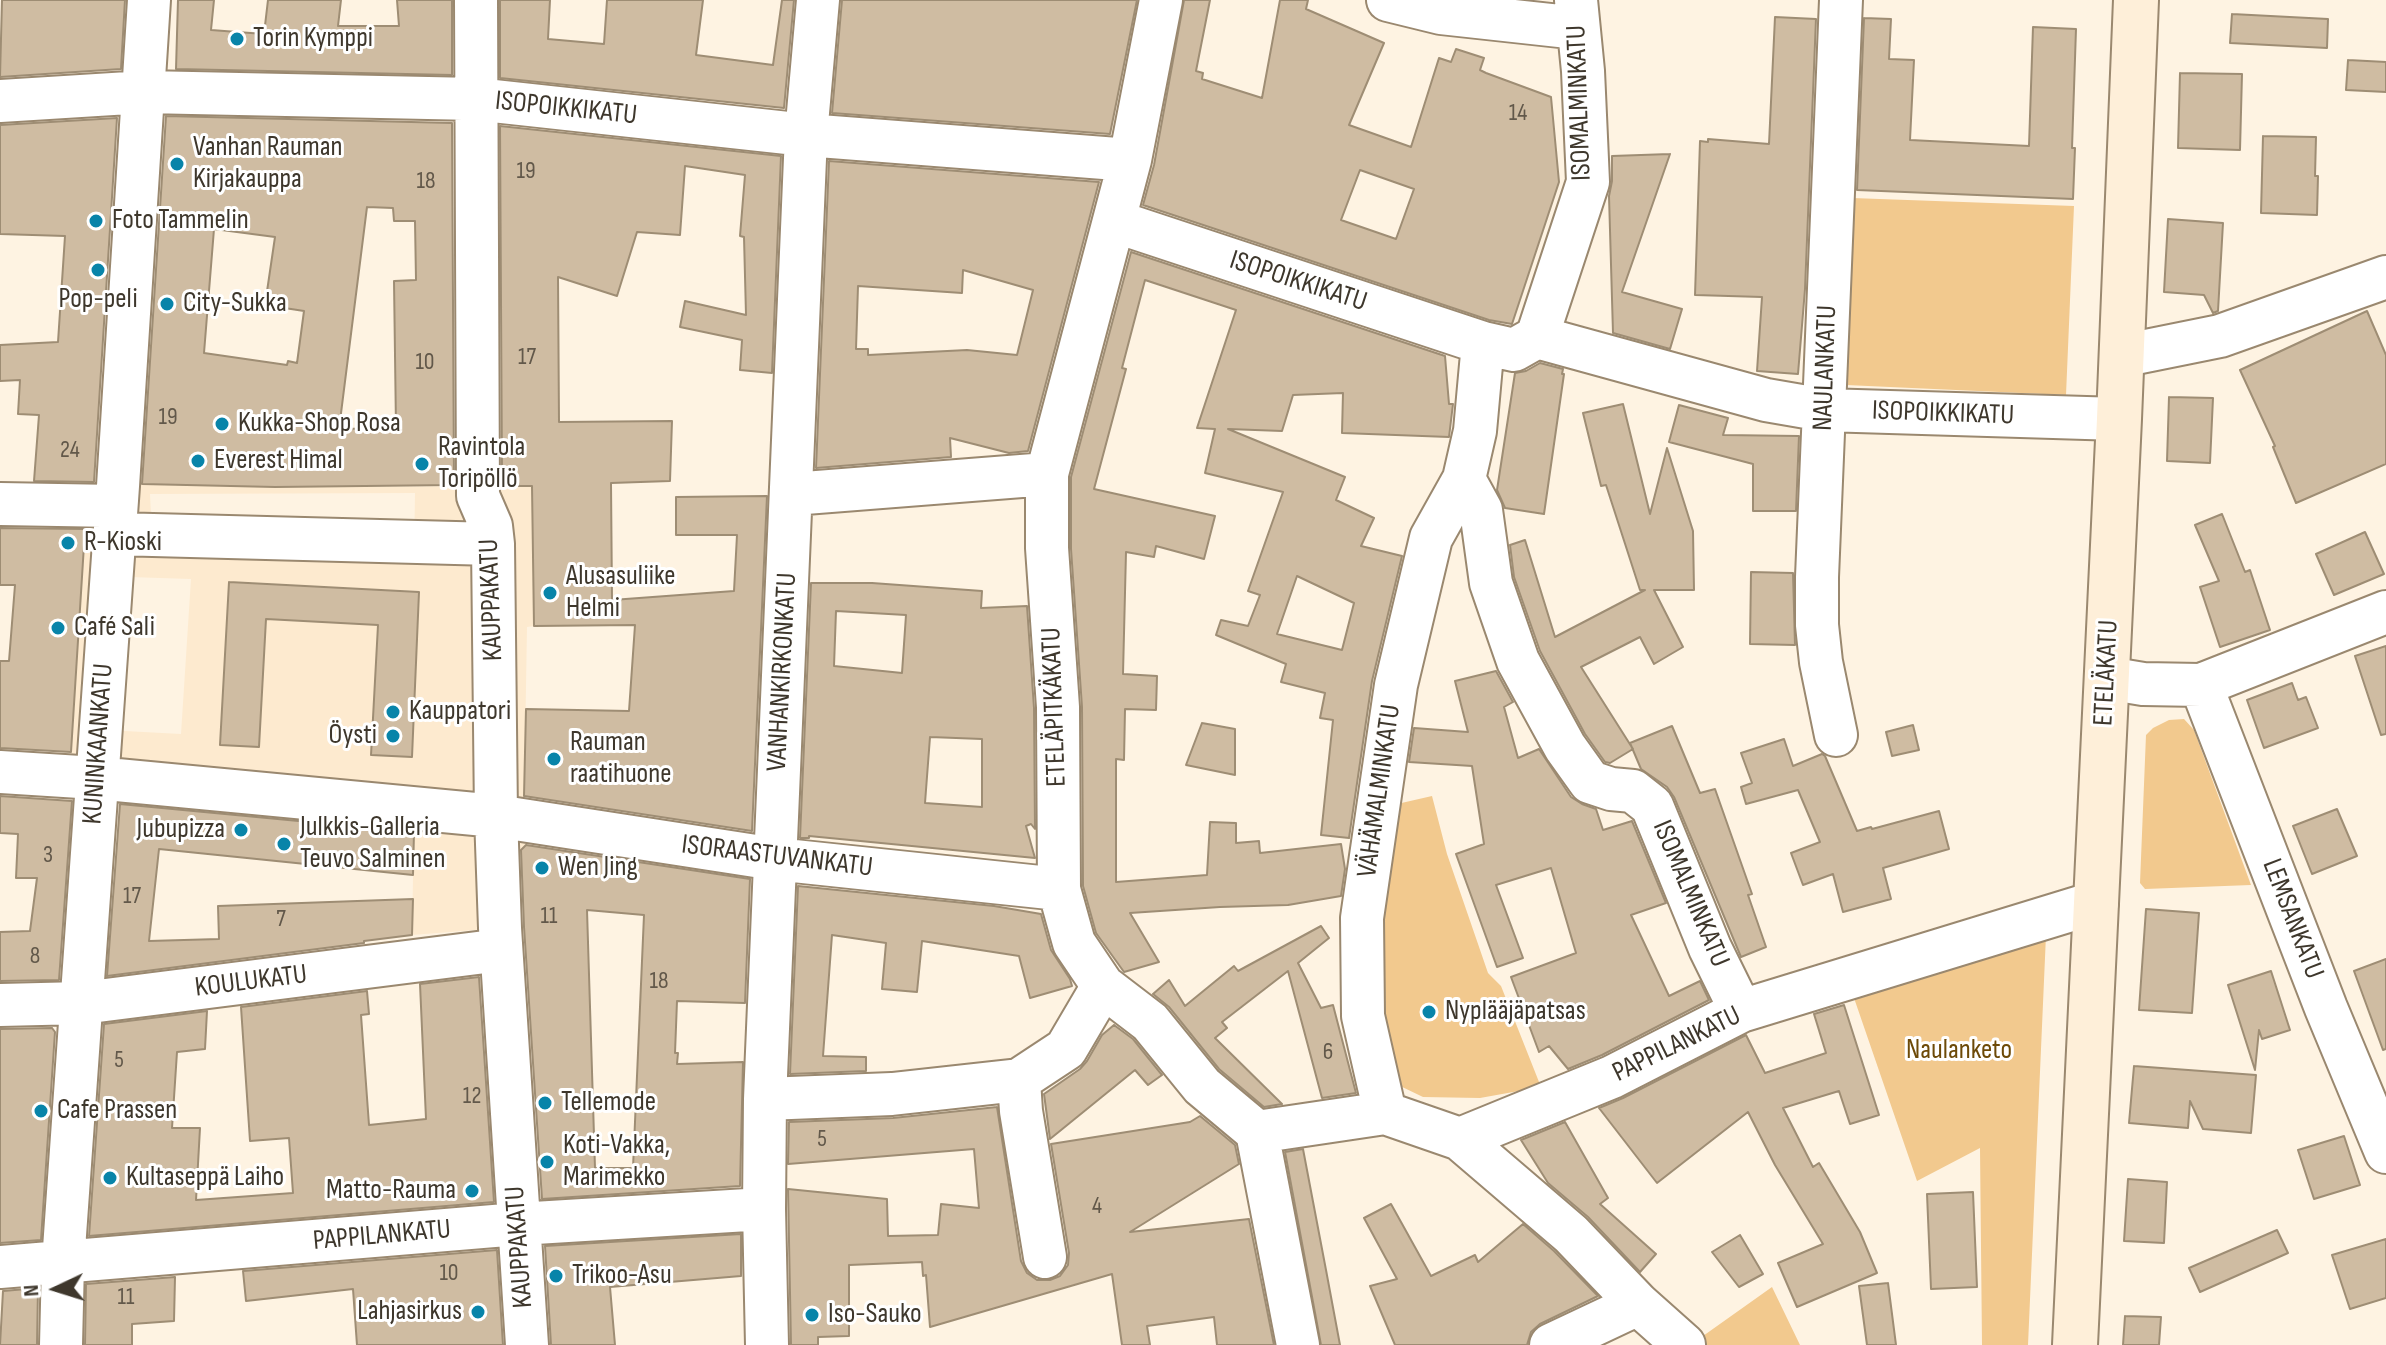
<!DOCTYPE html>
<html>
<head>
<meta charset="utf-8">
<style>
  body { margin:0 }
  #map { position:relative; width:2386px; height:1345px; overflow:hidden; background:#fef3e2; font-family:"Sofia Sans Condensed",sans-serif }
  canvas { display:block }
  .north { position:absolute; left:16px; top:1249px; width:80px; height:80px; -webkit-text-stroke:6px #fff; paint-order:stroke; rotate:266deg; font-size:22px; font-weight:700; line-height:32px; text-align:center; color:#3e372c }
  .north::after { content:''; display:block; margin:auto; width:28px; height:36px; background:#3e372c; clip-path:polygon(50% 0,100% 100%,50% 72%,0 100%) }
</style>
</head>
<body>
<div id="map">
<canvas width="2386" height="1345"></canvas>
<div class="north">N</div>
</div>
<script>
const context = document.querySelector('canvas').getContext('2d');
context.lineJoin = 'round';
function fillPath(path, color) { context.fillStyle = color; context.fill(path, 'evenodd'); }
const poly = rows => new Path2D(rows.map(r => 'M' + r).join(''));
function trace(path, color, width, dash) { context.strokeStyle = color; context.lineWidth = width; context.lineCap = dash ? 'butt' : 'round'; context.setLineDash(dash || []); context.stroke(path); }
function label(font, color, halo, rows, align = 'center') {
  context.font = font + ' "Sofia Sans Condensed",sans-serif'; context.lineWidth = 6; context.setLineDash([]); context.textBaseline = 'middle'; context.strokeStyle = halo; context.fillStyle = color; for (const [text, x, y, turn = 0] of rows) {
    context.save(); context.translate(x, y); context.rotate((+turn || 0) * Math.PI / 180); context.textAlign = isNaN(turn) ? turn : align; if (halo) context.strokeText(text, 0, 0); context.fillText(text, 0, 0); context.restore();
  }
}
const built = poly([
  [139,484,275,487,532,486,534,626,527,627,524,807,528,842,517,854,500,928,412,935,414,820,68,795,87,505],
  [150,494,415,493,414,559,153,557],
  [98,576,191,579,181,734,87,729],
  [229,582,419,593,378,625,266,619,258,747,220,745],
  [373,716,414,718,412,757,372,755]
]);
const green = poly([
  [1852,198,2074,206,2066,395,1846,385],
  [2184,719,2194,730,2251,885,2145,889,2140,883,2146,735,2153,728,2169,720],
  [1432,796,1447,854,1488,973,1501,986,1541,1087,1480,1098,1423,1097,1396,1084,1379,1049,1384,807],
  [2046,935,2028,1345,1982,1345,1980,1148,1917,1181,1854,998],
  [1772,1287,1800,1345,1664,1345,1687,1319,1703,1336]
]);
const building = poly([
  [2,0,125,0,121,69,0,77,2,0],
  [178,0,214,0,211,30,264,34,268,0,341,0,338,26,399,26,397,0,452,0,452,75,176,69,178,0],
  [500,0,550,0,548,39,604,44,607,0,703,0,696,55,773,65,782,0,794,0,784,108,500,78,500,0],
  [842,0,1137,0,1110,134,832,113,842,0],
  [1184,0,1210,0,1196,71,1203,73,1202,79,1262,98,1280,0,1308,0,1306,9,1384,43,1349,125,1411,147,1439,58,1451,62,1456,49,1484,58,1480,70,1486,73,1551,97,1559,182,1512,324,1489,320,1143,205,1154,165,1184,0],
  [1360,170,1414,189,1396,239,1341,220,1360,170],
  [2232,14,2328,19,2327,48,2230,43,2232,14],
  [1775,17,1816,19,1805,289,1798,374,1757,371,1762,297,1695,295,1700,141,1708,142,1708,139,1769,144,1775,17],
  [1864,18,1891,19,1889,59,1914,60,1910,140,2029,146,2033,27,2076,29,2072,148,2075,148,2073,199,1857,190,1864,18],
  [2348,60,2386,62,2386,92,2346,90,2348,60],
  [2180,73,2242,74,2240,150,2178,148,2180,73],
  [166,116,452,123,454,485,275,487,142,484,166,116],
  [367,207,393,208,394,221,415,221,416,280,394,281,396,428,339,429,367,207],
  [214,229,275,237,265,305,304,311,297,363,288,361,287,365,204,353,214,229],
  [117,118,94,482,34,481,39,415,18,414,20,380,0,381,0,345,58,342,65,236,0,234,0,125,117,118],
  [500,126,781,156,772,373,740,370,742,340,680,327,685,301,746,315,744,237,740,236,745,175,685,166,680,235,637,232,617,296,558,277,559,422,672,421,670,481,611,483,612,600,734,591,737,535,676,535,676,497,767,496,752,831,524,796,526,709,629,711,635,625,534,626,532,486,511,486,502,477,500,126],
  [2263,136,2316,137,2315,176,2318,176,2317,215,2261,213,2263,136],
  [1670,154,1622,292,1682,309,1670,349,1613,333,1609,196,1612,181,1612,156,1670,154],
  [829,161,1099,182,1028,451,1009,453,950,438,951,457,816,468,829,161],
  [963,270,1033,290,1017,355,967,350,868,355,868,349,856,349,858,286,962,293,963,270],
  [2168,219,2223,223,2218,311,2213,313,2204,295,2164,292,2168,219],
  [1131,252,1445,356,1449,404,1453,404,1449,437,1342,433,1343,393,1293,395,1282,431,1228,429,1345,477,1336,500,1374,518,1361,546,1402,556,1372,681,1349,838,1321,835,1333,720,1320,718,1325,693,1281,682,1286,664,1216,635,1221,620,1248,626,1260,595,1248,591,1283,492,1205,473,1215,429,1197,428,1236,310,1145,280,1122,368,1126,369,1094,489,1215,516,1204,559,1156,546,1154,557,1126,552,1123,674,1157,676,1156,710,1125,709,1124,760,1116,759,1116,882,1207,875,1210,822,1236,823,1236,843,1259,841,1260,853,1341,844,1345,869,1341,896,1288,905,1220,907,1130,913,1159,962,1124,972,1096,933,1083,886,1082,707,1071,549,1071,477,1131,252],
  [1297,576,1354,603,1342,650,1277,634,1297,576],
  [2367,311,2386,355,2386,464,2296,503,2273,447,2275,446,2240,370,2367,311],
  [1540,363,1563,369,1562,374,1564,374,1544,514,1505,508,1497,490,1515,373,1526,371,1540,363],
  [2169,397,2213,398,2210,463,2167,461,2169,397],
  [1623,404,1650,514,1667,448,1693,531,1694,590,1654,590,1683,647,1654,664,1640,637,1581,667,1633,749,1610,763,1605,762,1585,734,1540,651,1514,577,1510,545,1525,540,1555,637,1645,590,1640,590,1606,485,1601,486,1583,413,1623,404],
  [1679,405,1728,418,1723,435,1799,436,1796,511,1753,511,1753,464,1669,442,1679,405],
  [2222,514,2245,572,2250,570,2270,630,2220,647,2200,587,2219,581,2195,525,2222,514],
  [0,528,85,529,71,752,0,748,0,661,9,661,15,585,0,585,0,528],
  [2365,532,2384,574,2334,595,2316,554,2365,532],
  [1751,572,1793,573,1795,645,1750,644,1751,572],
  [229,582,419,592,412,757,371,755,378,625,266,619,259,747,220,745,229,582],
  [811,583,872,583,982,591,981,608,1027,606,1034,708,1035,829,1031,824,1026,826,1035,858,809,836,809,838,800,838,811,583],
  [836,611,906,615,902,673,834,666,836,611],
  [930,737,982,739,982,807,925,803,930,737],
  [2386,646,2386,734,2381,735,2355,656,2386,646],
  [1496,671,1513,702,1504,707,1518,758,1539,749,1571,797,1582,804,1596,809,1603,830,1632,821,1666,903,1631,915,1669,996,1700,981,1709,1000,1602,1055,1568,1069,1549,1046,1539,1052,1511,977,1576,953,1551,868,1496,885,1523,958,1497,967,1456,854,1484,844,1472,766,1409,762,1414,728,1468,732,1455,681,1496,671],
  [2292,683,2298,700,2306,697,2318,728,2264,748,2247,700,2292,683],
  [1202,723,1235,729,1235,775,1186,765,1202,723],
  [1913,725,1919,750,1892,756,1886,732,1913,725],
  [1672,726,1700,793,1715,789,1752,894,1748,895,1766,947,1741,957,1674,797,1667,787,1641,769,1630,743,1672,726],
  [1784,739,1793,766,1822,754,1825,756,1857,831,1871,827,1872,829,1939,811,1949,849,1883,868,1891,899,1843,912,1833,874,1803,885,1791,853,1820,842,1798,790,1746,804,1741,787,1752,783,1741,753,1784,739],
  [0,796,72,801,59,980,0,981,0,932,30,931,37,878,16,878,18,834,0,833,0,796],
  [120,804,414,832,413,875,159,849,149,941,219,939,218,906,413,899,412,935,364,941,364,943,107,976,120,804],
  [2337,809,2357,856,2312,874,2293,826,2337,809],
  [526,845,750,879,745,1003,677,1001,675,1053,678,1053,677,1064,743,1062,740,1186,542,1199,524,927,521,850,526,845],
  [587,910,644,915,633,1168,595,1168,587,910],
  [798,886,994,906,1041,914,1051,950,1070,979,1072,986,1030,998,1019,956,922,941,917,992,882,989,886,943,832,935,823,1056,866,1057,866,1071,790,1074,798,886],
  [2146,909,2199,913,2192,1013,2139,1010,2146,909],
  [1321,926,1329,938,1298,963,1321,1008,1333,1005,1356,1093,1322,1098,1288,971,1222,1022,1227,1028,1215,1038,1282,1104,1264,1107,1219,1069,1169,1007,1153,994,1169,980,1185,1006,1234,966,1238,971,1321,926],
  [2386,959,2386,1049,2383,1050,2354,971,2386,959],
  [2271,971,2290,1030,2262,1039,2259,1030,2255,1070,2228,985,2271,971],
  [479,977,494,1202,89,1236,104,1024,207,1011,205,1049,177,1052,172,1128,200,1128,196,1200,293,1193,289,1138,250,1141,241,1007,367,991,369,1014,361,1015,369,1125,426,1119,420,984,479,977],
  [1844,1005,1879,1115,1850,1124,1839,1091,1783,1108,1813,1167,1819,1163,1860,1232,1877,1273,1797,1307,1778,1263,1823,1244,1775,1165,1748,1112,1657,1183,1599,1108,1623,1098,1746,1035,1765,1073,1826,1053,1814,1014,1844,1005],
  [1114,1025,1133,1039,1162,1075,1148,1085,1135,1070,1050,1139,1044,1094,1080,1069,1087,1061,1102,1035,1114,1025],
  [52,1028,55,1032,41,1240,0,1243,0,1029,52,1028],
  [2134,1066,2256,1075,2251,1133,2203,1129,2190,1101,2188,1128,2129,1123,2134,1066],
  [997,1107,1021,1261,1027,1273,1037,1280,1050,1280,1060,1276,1068,1265,1069,1253,1051,1144,1190,1122,1200,1116,1235,1145,1239,1164,1130,1232,1249,1219,1274,1345,1217,1345,1214,1317,1147,1326,1150,1345,1122,1345,1112,1274,930,1327,926,1275,923,1276,922,1262,849,1265,849,1336,818,1337,818,1345,791,1345,788,1189,887,1199,888,1236,938,1235,941,1204,979,1208,974,1149,788,1164,789,1122,893,1118,997,1107],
  [1565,1122,1608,1198,1600,1204,1656,1254,1640,1272,1588,1217,1548,1183,1521,1140,1565,1122],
  [2344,1136,2360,1185,2314,1199,2298,1150,2344,1136],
  [1303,1149,1326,1270,1340,1345,1321,1345,1285,1152,1303,1149],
  [2128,1179,2167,1182,2164,1243,2124,1241,2128,1179],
  [1973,1192,1977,1287,1931,1289,1927,1194,1973,1192],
  [1391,1204,1431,1276,1475,1255,1478,1262,1523,1224,1554,1251,1598,1296,1540,1324,1531,1332,1527,1345,1395,1345,1370,1286,1397,1279,1364,1218,1391,1204],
  [2277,1230,2288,1253,2200,1292,2189,1268,2277,1230],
  [741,1234,741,1276,610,1287,615,1345,551,1345,545,1246,741,1234],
  [1740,1235,1763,1274,1739,1287,1712,1252,1740,1235],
  [2386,1239,2386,1298,2350,1309,2332,1255,2386,1239],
  [497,1250,503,1345,357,1345,353,1289,246,1301,243,1271,497,1250],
  [175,1277,174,1321,132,1324,132,1345,85,1345,86,1284,175,1277],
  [1888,1283,1896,1345,1867,1345,1859,1286,1888,1283],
  [38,1288,37,1345,0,1345,3,1291,38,1288],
  [2125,1316,2161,1317,2159,1345,2123,1345,2125,1316]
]);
const street = poly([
  [476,0,478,496,491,526,493,544,496,816,500,928,527,1345],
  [1161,0,1130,160,1047,474,1047,548,1058,707,1059,889,1074,943,1103,986,1150,1022,1202,1086,1257,1132,1298,1345],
  [1388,0,1441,13,1578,28],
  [0,101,145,92,475,99,806,135,1130,160],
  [1114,221,1483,343,1514,350,1537,337,1588,182,1583,71,1576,0],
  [1537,337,1766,400,1824,410,2119,419],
  [1483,343,1475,431,1464,479,1481,510,1491,583,1518,661,1565,747,1590,782,1611,789,1633,791,1652,806,1710,948,1741,1011],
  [2121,356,2220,336,2386,277],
  [792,494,1047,474],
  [0,504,116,506],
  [115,534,493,544],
  [2107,678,2143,684,2201,685,2386,612],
  [2201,685,2326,1008,2386,1152],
  [1836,735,1821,662,1817,625,1817,577,1841,0],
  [0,772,96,778,496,816,775,859,1059,889],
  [0,1005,82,1003,501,950],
  [1019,1080,1021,1111,1045,1257],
  [765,1099,892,1094,1019,1080,1066,1049,1103,986],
  [1385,1113,1363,1016,1362,918,1396,685,1431,538,1464,479],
  [1257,1132,1385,1113,1460,1139,1612,1077,1741,1011,2097,902],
  [1460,1139,1571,1234,1638,1304,1684,1345],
  [0,1267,518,1224,764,1209],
  [61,1345,63,1263,118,486,149,0],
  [767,1345,764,1209,765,1099,806,135,818,0],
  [1551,1345,1638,1304]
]);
const secondary = poly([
  [2075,1345,2119,419,2136,0]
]);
const markers = [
  [237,39,8,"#0884a9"],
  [177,164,8,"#0884a9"],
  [96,221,8,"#0884a9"],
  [98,270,8,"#0884a9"],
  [167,304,8,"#0884a9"],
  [222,424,8,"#0884a9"],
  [198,461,8,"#0884a9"],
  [422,464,8,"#0884a9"],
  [68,543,8,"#0884a9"],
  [550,593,8,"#0884a9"],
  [58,628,8,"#0884a9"],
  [393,712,8,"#0884a9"],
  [393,736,8,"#0884a9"],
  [554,759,8,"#0884a9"],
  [241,830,8,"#0884a9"],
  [284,844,8,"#0884a9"],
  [542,868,8,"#0884a9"],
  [1429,1012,8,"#0884a9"],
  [545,1103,8,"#0884a9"],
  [41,1111,8,"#0884a9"],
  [547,1162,8,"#0884a9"],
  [110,1178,8,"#0884a9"],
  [472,1191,8,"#0884a9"],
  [556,1276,8,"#0884a9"],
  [478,1312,8,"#0884a9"],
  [812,1315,8,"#0884a9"]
];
const numberNames = [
  ["14",1518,114],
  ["19",526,172],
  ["18",426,182],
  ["17",527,358],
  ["10",425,363],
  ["19",168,418],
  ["24",70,451],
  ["3",48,856],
  ["17",132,897],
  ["11",549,917],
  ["7",281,920],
  ["8",35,957],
  ["18",659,982],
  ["6",1328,1053],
  ["5",119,1061],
  ["12",472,1097],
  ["5",822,1140],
  ["4",1097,1207],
  ["10",449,1274],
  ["11",126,1298]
];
const poiNames = [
  ["Torin Kymppi",253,39],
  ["Vanhan Rauman",193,148],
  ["Kirjakauppa",193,180],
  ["Foto Tammelin",112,221],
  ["Pop-peli",98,300,"center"],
  ["City-Sukka",183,304],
  ["Kukka-Shop Rosa",238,424],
  ["Ravintola",438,448],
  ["Toripöllö",438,480],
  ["Everest Himal",214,461],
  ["R-Kioski",84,543],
  ["Alusasuliike",566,577],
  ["Helmi",566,609],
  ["Café Sali",74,628],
  ["Kauppatori",409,712],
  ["Öysti",377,736,"right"],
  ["Rauman",570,743],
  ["raatihuone",570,775],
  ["Julkkis-Galleria",300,828],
  ["Teuvo Salminen",300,860],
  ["Jubupizza",225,830,"right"],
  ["Wen Jing",558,868],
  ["Nyplääjäpatsas",1445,1012],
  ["Tellemode",561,1103],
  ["Cafe Prassen",57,1111],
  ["Koti-Vakka,",563,1146],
  ["Marimekko",563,1178],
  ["Kultaseppä Laiho",126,1178],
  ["Matto-Rauma",456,1191,"right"],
  ["Trikoo-Asu",572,1276],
  ["Lahjasirkus",462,1312,"right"],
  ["Iso-Sauko",828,1315]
];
const streetNames = [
  ["ISOMALMINKATU",1580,103,-92],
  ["ISOPOIKKIKATU",566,109,6],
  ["ISOPOIKKIKATU",1298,282,18],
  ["NAULANKATU",1826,368,-88],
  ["ISOPOIKKIKATU",1943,414,2],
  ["KAUPPAKATU",492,600,-92],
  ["VANHANKIRKONKATU",783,672,-87],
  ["ETELÄKATU",2107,673,-87],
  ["ETELÄPITKÄKATU",1055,707,-92],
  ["KUNINKAANKATU",99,744,-86],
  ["VÄHÄMALMINKATU",1380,791,-82],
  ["ISORAASTUVANKATU",777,857,7],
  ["ISOMALMINKATU",1690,894,67],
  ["LEMSANKATU",2292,919,69],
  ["KOULUKATU",251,982,-7],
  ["PAPPILANKATU",1677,1045,-26],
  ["PAPPILANKATU",382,1236,-5],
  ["KAUPPAKATU",520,1247,-94]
];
const parkNames = [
  ["Naulanketo",1959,1051]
];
fillPath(built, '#fdeacf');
fillPath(green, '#f2c98e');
fillPath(building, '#cfbca2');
trace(building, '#9e8d74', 2);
trace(street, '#9a886f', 46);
trace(secondary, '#9a886f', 48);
trace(street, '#fff', 42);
trace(secondary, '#feefd9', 44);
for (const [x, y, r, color] of markers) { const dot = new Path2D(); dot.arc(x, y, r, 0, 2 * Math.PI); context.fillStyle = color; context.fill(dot); trace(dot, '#fff', 3); }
label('24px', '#62584a', null, numberNames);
label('28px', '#3e372c', '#fff', poiNames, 'left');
label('28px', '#3e372c', '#fff', streetNames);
label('28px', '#6d4a08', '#fff', parkNames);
</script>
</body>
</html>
